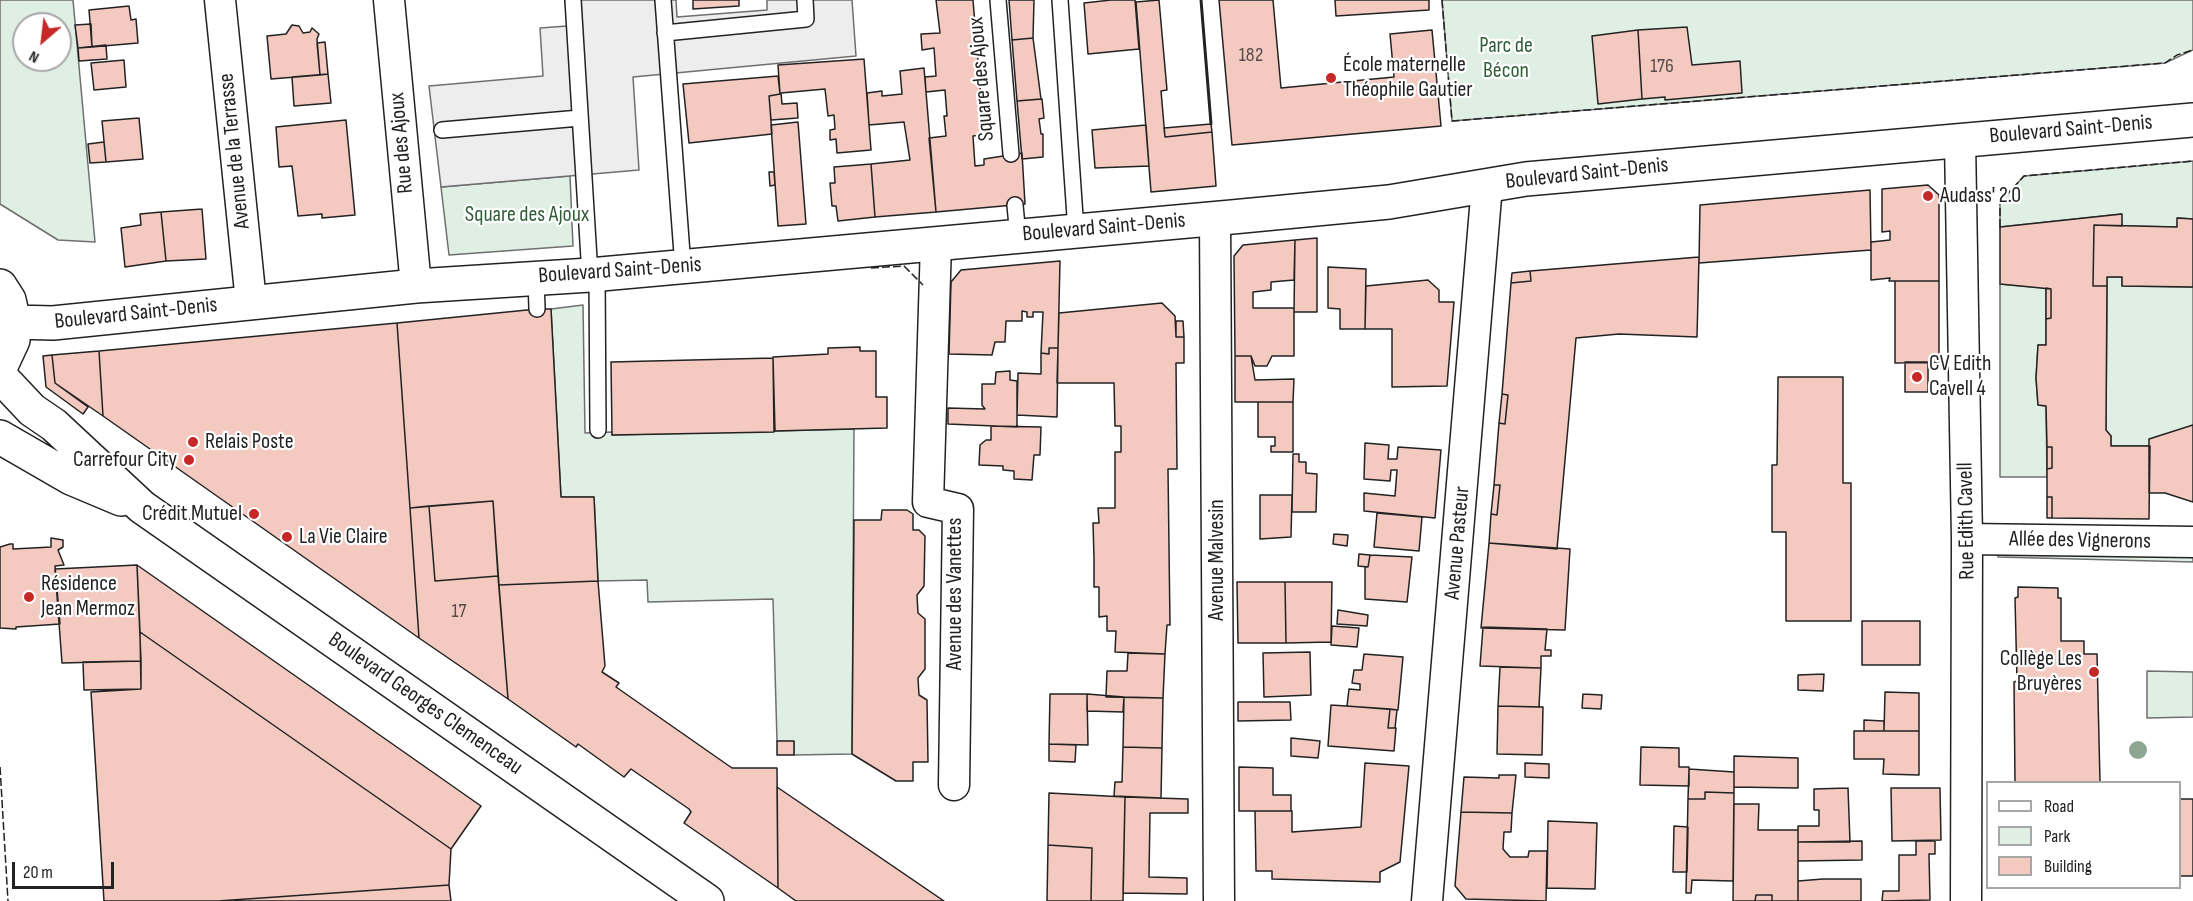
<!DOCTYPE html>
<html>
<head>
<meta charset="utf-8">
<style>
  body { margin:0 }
  #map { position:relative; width:2193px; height:901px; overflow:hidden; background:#fff; font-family:"Sofia Sans Condensed",sans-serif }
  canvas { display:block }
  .legend { position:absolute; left:1986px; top:781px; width:195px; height:108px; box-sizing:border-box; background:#fff; border:2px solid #a7a7a7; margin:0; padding:8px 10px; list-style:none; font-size:18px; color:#222 }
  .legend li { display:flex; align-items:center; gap:12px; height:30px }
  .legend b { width:30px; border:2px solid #a7a7a7 }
  .north { position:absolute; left:12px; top:12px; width:60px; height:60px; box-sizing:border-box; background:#fff; border:2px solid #a7a7a7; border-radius:50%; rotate:208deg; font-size:16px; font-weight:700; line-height:24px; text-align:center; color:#222 }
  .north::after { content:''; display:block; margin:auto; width:21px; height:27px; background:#c62828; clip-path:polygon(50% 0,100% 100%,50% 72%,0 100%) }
  .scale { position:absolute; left:12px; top:862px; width:102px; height:27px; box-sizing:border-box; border:3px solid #222; border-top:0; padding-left:8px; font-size:18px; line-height:21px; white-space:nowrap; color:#222; -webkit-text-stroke:4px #fff; paint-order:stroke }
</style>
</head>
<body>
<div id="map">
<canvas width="2193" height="901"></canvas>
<ul class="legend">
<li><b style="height:8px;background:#fff"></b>Road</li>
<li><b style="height:16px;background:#e0efe3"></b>Park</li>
<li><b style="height:16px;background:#f3c9c0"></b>Building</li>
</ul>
<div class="north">N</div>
<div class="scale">20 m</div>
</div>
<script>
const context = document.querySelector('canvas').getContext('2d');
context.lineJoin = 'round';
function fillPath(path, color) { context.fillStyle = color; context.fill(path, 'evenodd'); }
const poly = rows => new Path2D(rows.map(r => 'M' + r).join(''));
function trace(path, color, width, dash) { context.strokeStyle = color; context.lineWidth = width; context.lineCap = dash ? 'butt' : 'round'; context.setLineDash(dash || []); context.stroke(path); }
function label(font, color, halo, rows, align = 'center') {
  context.font = font + ' "Sofia Sans Condensed",sans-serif'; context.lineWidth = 4.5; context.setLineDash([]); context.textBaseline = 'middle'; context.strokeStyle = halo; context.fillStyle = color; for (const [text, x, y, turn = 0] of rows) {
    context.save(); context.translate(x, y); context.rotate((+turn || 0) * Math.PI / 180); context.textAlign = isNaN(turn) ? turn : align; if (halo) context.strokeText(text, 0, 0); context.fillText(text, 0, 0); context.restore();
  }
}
const green = poly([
  [0,0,73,0,95,242,58,240,0,204,0,0],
  [24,24,60,24,60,60,24,60,24,24],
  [1442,0,2193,0,2193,50,2165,63,1452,121,1442,0],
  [2193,161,2193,219,2178,218,2177,227,2122,226,2121,214,2000,227,2000,202,2024,176,2193,161],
  [570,176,573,246,449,255,441,187,570,176],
  [2107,277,2122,277,2122,286,2193,287,2193,425,2150,446,2111,446,2111,436,2106,431,2107,277],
  [2000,284,2046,288,2046,345,2038,345,2036,378,2038,405,2046,406,2047,477,2000,477,2000,284],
  [583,305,585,433,612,432,612,435,854,429,852,754,794,755,794,742,777,741,773,599,648,602,647,580,598,581,594,497,561,497,551,309,583,305],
  [1998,547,2193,552,2193,562,1998,557,1998,547],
  [2147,671,2193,672,2193,717,2147,718,2147,671]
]);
const parking = poly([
  [565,0,676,0,677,17,767,10,767,0,852,0,856,56,633,77,639,170,441,187,429,86,543,76,540,28,567,26,565,0]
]);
const building = poly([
  [693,0,739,0,739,6,693,9,693,0],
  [936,0,973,0,984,135,973,136,975,166,984,165,984,159,1022,153,1025,204,936,212,929,138,946,136,944,116,947,116,945,90,926,92,925,77,936,76,934,48,922,50,921,34,940,33,936,0],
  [1009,0,1034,0,1033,38,1012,40,1009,0],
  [1111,0,1135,0,1139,49,1088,54,1084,3,1111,0],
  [1159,0,1167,90,1161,91,1165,137,1212,132,1216,186,1151,192,1136,2,1159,0],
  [1219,0,1273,0,1281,88,1394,77,1390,34,1432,30,1441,126,1232,145,1219,0],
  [1335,0,1429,0,1429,10,1336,16,1335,0],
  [129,6,131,20,136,19,138,43,92,47,89,10,129,6],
  [91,24,92,47,78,48,75,25,91,24],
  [292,25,299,26,303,33,310,32,312,28,319,34,317,39,320,75,271,79,267,36,286,34,292,25],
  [1687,27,1692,65,1740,61,1742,93,1665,100,1665,97,1642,99,1638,30,1687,27],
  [1638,30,1642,99,1598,104,1592,36,1638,30],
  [1033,38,1041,99,1017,101,1012,40,1033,38],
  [325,42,328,74,320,75,317,43,325,42],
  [106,45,107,59,79,61,78,48,106,45],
  [864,59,871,150,837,153,836,139,830,140,830,130,835,129,834,115,828,116,825,89,781,93,782,104,797,103,798,118,771,120,769,96,780,94,778,65,864,59],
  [124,60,126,87,94,90,91,63,124,60],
  [924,68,936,212,875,217,871,164,910,160,904,122,869,125,867,93,882,91,882,96,902,94,900,71,924,68],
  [328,74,331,103,294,106,292,77,328,74],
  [778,76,780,94,769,96,772,134,689,143,683,84,778,76],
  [1042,99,1044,118,1039,119,1041,134,1043,134,1043,157,1022,159,1017,101,1042,99],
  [139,118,143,159,106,162,102,121,139,118],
  [346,120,355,215,322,218,322,214,298,216,292,166,279,167,276,127,346,120],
  [798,122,806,224,778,226,771,125,798,122],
  [1211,124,1212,132,1165,137,1164,128,1211,124],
  [1146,125,1149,166,1095,168,1092,130,1146,125],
  [104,142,106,162,90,163,88,144,104,142],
  [871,164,875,217,838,221,836,206,832,206,830,183,835,183,834,167,871,164],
  [769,172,774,172,775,185,770,186,769,172],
  [1928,185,1939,195,1939,281,1889,281,1890,278,1871,280,1871,242,1890,240,1890,231,1882,232,1882,189,1928,185],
  [1870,190,1871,250,1699,263,1700,205,1870,190],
  [202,209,206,259,166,261,161,212,202,209],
  [161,212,166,261,125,267,121,228,141,225,140,214,161,212],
  [2122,214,2122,226,2094,225,2093,286,2107,286,2106,430,2111,436,2111,446,2150,446,2149,519,2052,518,2052,497,2047,497,2047,469,2052,468,2052,447,2047,447,2046,406,2038,405,2036,378,2038,345,2046,345,2046,319,2051,318,2051,289,2000,284,2000,227,2122,214],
  [2177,218,2193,219,2193,287,2122,286,2122,277,2107,277,2107,286,2093,286,2094,225,2177,227,2177,218],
  [1317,238,1317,312,1294,312,1295,240,1317,238],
  [1295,240,1294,280,1271,282,1271,290,1253,292,1253,308,1294,308,1294,356,1272,356,1267,366,1255,366,1251,356,1235,356,1234,256,1243,245,1295,240],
  [1699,257,1697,337,1619,334,1576,338,1557,549,1489,543,1491,514,1497,515,1500,485,1494,485,1499,423,1505,424,1508,395,1502,394,1511,283,1531,281,1530,271,1699,257],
  [1060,261,1058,348,1049,348,1049,354,1041,353,1043,312,1033,312,1033,317,1027,317,1027,312,1022,311,1022,321,1006,321,1005,342,995,342,992,355,949,354,951,282,961,270,1060,261],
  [1328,267,1366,269,1365,329,1340,329,1340,309,1328,308,1328,267],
  [1530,271,1531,281,1511,283,1512,273,1530,271],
  [1428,280,1439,290,1439,302,1454,302,1447,386,1392,387,1392,329,1365,329,1366,286,1428,280],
  [1895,281,1939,281,1939,362,1895,363,1895,281],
  [2046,288,2051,289,2051,318,2046,319,2046,288],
  [1162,303,1175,316,1176,337,1184,337,1184,363,1176,363,1177,469,1168,469,1170,625,1167,625,1165,654,1115,652,1116,631,1107,631,1107,616,1099,617,1099,587,1094,587,1094,558,1093,523,1099,523,1098,508,1115,508,1115,452,1121,452,1121,426,1115,426,1114,383,1057,383,1059,313,1162,303],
  [537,309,551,309,561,497,594,497,598,581,499,585,493,501,410,508,397,323,537,309],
  [1176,321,1183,321,1184,337,1176,337,1176,321],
  [397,323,410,508,419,638,103,416,99,351,397,323],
  [860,347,860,351,876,351,876,397,887,397,887,428,775,431,773,357,828,354,828,348,860,347],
  [1049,348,1058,348,1057,417,1017,415,1018,373,1041,374,1041,353,1049,354,1049,348],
  [99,351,103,416,55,383,52,355,99,351],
  [52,355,55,383,88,407,83,414,46,387,43,356,52,355],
  [1235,356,1251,356,1255,380,1294,379,1293,402,1235,402,1235,356],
  [773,358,774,432,612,435,611,362,773,358],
  [1905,362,1928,362,1928,392,1905,392,1905,362],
  [1010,371,1010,380,1017,381,1017,427,948,424,948,408,985,409,982,405,982,384,995,384,996,372,1010,371],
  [1778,377,1843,377,1843,483,1851,483,1851,621,1786,621,1786,532,1772,532,1772,465,1777,465,1778,377],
  [1502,394,1508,395,1505,424,1499,423,1502,394],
  [1258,402,1293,402,1293,452,1271,452,1271,446,1275,446,1275,437,1258,437,1258,402],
  [2193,425,2193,502,2165,493,2149,493,2149,439,2193,425],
  [991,426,1041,427,1040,455,1034,455,1032,480,1014,479,1014,471,1003,470,1003,466,979,465,980,445,986,440,991,440,991,426],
  [1365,443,1389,445,1388,459,1397,459,1398,447,1441,450,1435,518,1364,511,1364,493,1395,496,1397,470,1391,470,1390,481,1364,479,1365,443],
  [2047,447,2052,447,2052,468,2047,469,2047,447],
  [1293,454,1299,454,1299,462,1306,462,1306,473,1317,474,1316,512,1292,512,1293,454],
  [1494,485,1500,485,1497,515,1491,514,1494,485],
  [1260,495,1292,495,1291,537,1260,539,1260,495],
  [2047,497,2052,497,2052,518,2047,518,2047,497],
  [493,501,498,576,435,581,429,506,493,501],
  [429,506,435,581,498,576,508,699,419,638,410,508,429,506],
  [882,510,907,510,913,514,913,530,919,530,925,536,924,586,917,595,918,613,925,619,925,669,918,678,919,695,927,700,928,762,913,762,913,781,896,781,852,754,854,520,881,520,882,510],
  [1377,513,1422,517,1419,551,1374,547,1377,513],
  [1334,534,1348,535,1347,546,1333,544,1334,534],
  [51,538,63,540,63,547,58,550,64,565,55,566,60,624,16,627,16,629,0,628,0,547,10,544,13,544,13,549,51,547,51,538],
  [1489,543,1570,549,1565,630,1481,628,1489,543],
  [1359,554,1370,555,1368,567,1358,566,1359,554],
  [1370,555,1412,557,1407,602,1365,599,1365,567,1368,567,1370,555],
  [137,565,481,806,451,849,140,632,137,565],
  [137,565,141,661,62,663,55,569,137,565],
  [598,581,605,666,602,672,619,683,616,687,732,768,777,768,778,888,684,823,691,812,689,809,631,769,624,777,578,744,576,747,508,699,499,585,598,581],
  [1237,582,1285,582,1286,643,1238,643,1237,582],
  [1285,582,1332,582,1331,642,1286,643,1285,582],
  [2018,587,2058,588,2058,598,2061,598,2061,641,2084,641,2084,654,2097,654,2100,782,2015,782,2014,682,2017,681,2015,598,2018,597,2018,587],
  [1338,610,1368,615,1367,626,1337,624,1338,610],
  [1862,621,1920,621,1920,665,1862,665,1862,621],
  [1332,626,1359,628,1357,647,1331,645,1332,626],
  [1483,627,1547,629,1545,650,1551,650,1551,656,1541,656,1541,668,1480,666,1483,627],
  [140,632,451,849,449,885,218,901,104,901,91,692,141,689,140,632],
  [1310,652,1311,695,1264,697,1263,653,1310,652],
  [1128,653,1165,654,1163,698,1106,697,1107,671,1127,671,1128,653],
  [1364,654,1403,657,1398,710,1347,706,1349,689,1360,690,1360,684,1352,683,1354,670,1362,670,1364,654],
  [141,661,141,689,84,690,83,662,141,661],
  [1500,667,1541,668,1539,707,1498,706,1500,667],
  [1824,674,1823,691,1798,690,1798,675,1824,674],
  [1885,692,1919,693,1919,731,1884,731,1885,692],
  [1050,694,1087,694,1088,745,1049,744,1050,694],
  [1087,694,1124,697,1123,712,1087,711,1087,694],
  [1583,694,1602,695,1601,709,1582,708,1583,694],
  [1124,697,1163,698,1162,748,1123,747,1124,697],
  [1238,702,1290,702,1291,720,1238,721,1238,702],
  [1331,705,1390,709,1388,728,1396,728,1394,751,1328,746,1331,705],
  [1498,706,1543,707,1542,755,1497,754,1498,706],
  [1390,709,1397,710,1395,728,1388,728,1390,709],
  [1864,720,1884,721,1884,731,1864,731,1864,720],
  [1854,731,1919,731,1919,775,1883,774,1884,759,1854,759,1854,731],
  [1291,738,1320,741,1318,758,1291,756,1291,738],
  [777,741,794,741,794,755,777,755,777,741],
  [1049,744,1076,745,1075,762,1049,761,1049,744],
  [1123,747,1162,748,1161,798,1114,796,1115,782,1122,782,1123,747],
  [1641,747,1679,748,1679,767,1689,767,1689,786,1640,785,1641,747],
  [1734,756,1798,758,1798,788,1734,787,1734,756],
  [1365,763,1409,766,1400,862,1380,872,1380,882,1272,879,1272,871,1256,871,1255,811,1292,811,1292,832,1361,827,1365,763],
  [1525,763,1549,764,1549,778,1525,777,1525,763],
  [1239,767,1273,768,1273,795,1291,795,1291,811,1239,811,1239,767],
  [1689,769,1734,772,1734,793,1705,792,1705,799,1688,799,1689,769],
  [1499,775,1516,775,1512,813,1461,812,1464,777,1499,778,1499,775],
  [777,787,944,901,796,901,778,888,777,787],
  [1848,788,1850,842,1798,842,1798,826,1819,826,1819,810,1814,810,1814,789,1848,788],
  [1891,788,1940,788,1941,840,1892,841,1891,788],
  [1705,792,1734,793,1733,881,1692,880,1691,893,1686,893,1688,799,1705,799,1705,792],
  [1049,793,1125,797,1123,901,1091,901,1092,848,1048,845,1049,793],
  [1125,797,1188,799,1188,813,1150,813,1149,877,1187,878,1187,894,1123,893,1125,797],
  [2180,799,2193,799,2193,876,2180,876,2180,799],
  [1734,804,1759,804,1758,830,1798,830,1798,901,1772,901,1772,895,1756,895,1755,901,1733,901,1734,804],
  [1461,812,1512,813,1511,832,1504,832,1503,849,1510,857,1528,857,1529,851,1547,851,1546,901,1466,899,1455,886,1461,812],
  [1548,821,1597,823,1595,889,1547,888,1548,821],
  [1674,826,1688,827,1687,872,1673,872,1674,826],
  [1862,841,1862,860,1798,861,1798,842,1862,841],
  [1916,841,1935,841,1935,854,1929,854,1930,900,1882,901,1883,891,1899,891,1899,855,1916,855,1916,841],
  [1048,845,1092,848,1091,901,1047,901,1048,845],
  [1823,879,1861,879,1861,901,1798,901,1798,881,1823,879],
  [449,885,451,901,218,901,449,885],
  [1756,895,1772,895,1772,901,1755,901,1756,895]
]);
const lane = poly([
  [573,0,590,275],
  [663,0,683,267],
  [998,0,1011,154],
  [1060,0,1076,231],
  [665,33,806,19,805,0],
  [442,130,580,118],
  [1015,205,1018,237],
  [597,274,598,430],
  [536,277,537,309]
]);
const street = poly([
  [220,0,251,302],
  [389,0,416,286],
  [1960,141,1967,539,1966,901],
  [1215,218,1219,901],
  [936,243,928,502,958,509,954,785],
  [1967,539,2193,542],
  [1427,901,1487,185]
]);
const secondary = poly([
  [0,286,9,300,14,322,13,340,0,368],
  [14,322,53,323,416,286,590,275,1232,217,1389,202,1526,179,2193,120],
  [0,376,32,410,54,425,142,507,707,901],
  [0,437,71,478,121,499]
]);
const fence = poly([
  [1442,0,1452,121,2165,63,2177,55,2193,50],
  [2000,227,2000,202,2024,176,2193,161],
  [871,268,904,266,923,285],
  [0,767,8,901]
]);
const wall = poly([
  [1201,0,1211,124]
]);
const trees = [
  [2138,750]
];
const markers = [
  [1331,78,6,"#c62828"],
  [1928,196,6,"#c62828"],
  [1917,377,6,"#c62828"],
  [193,442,6,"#c62828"],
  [189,460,6,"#c62828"],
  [254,514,6,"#c62828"],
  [287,537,6,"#c62828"],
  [29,597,6,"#c62828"],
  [2094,672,6,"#c62828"]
];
const numberNames = [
  ["182",1251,56],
  ["176",1662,67],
  ["17",459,612]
];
const parkNames = [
  ["Parc de",1506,46],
  ["Bécon",1506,71],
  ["Square des Ajoux",527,215]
];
const poiNames = [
  ["École maternelle",1343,65],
  ["Théophile Gautier",1343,90],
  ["Audass' 2.0",1940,196],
  ["CV Edith",1929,364],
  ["Cavell 4",1929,389],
  ["Relais Poste",205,442],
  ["Carrefour City",177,460,"right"],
  ["Crédit Mutuel",242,514,"right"],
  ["La Vie Claire",299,537],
  ["Résidence",41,584],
  ["Jean Mermoz",41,609],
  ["Collège Les",2082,659,"right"],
  ["Bruyères",2082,684,"right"]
];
const streetNames = [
  ["Square des Ajoux",982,79,-95],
  ["Boulevard Saint-Denis",2071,130,-5],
  ["Rue des Ajoux",402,143,-95],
  ["Avenue de la Terrasse",235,151,-96],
  ["Boulevard Saint-Denis",1587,174,-6],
  ["Boulevard Saint-Denis",1104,228,-5],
  ["Boulevard Saint-Denis",620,271,-4],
  ["Boulevard Saint-Denis",136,314,-6],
  ["Rue Edith Cavell",1967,521,-91],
  ["Allée des Vignerons",2080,541,1],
  ["Avenue Pasteur",1458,543,-85],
  ["Avenue Malvesin",1217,560,-90],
  ["Avenue des Vanettes",955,594,-90],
  ["Boulevard Georges Clemenceau",425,704,35]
];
fillPath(green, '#e0efe3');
trace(green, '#6f6f6f', 1.5);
fillPath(parking, '#ededed');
trace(parking, '#6f6f6f', 1.5);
fillPath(building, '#f3c9c0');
trace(building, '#222', 1.5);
trace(lane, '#222', 18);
trace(street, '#222', 33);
trace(secondary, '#222', 36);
trace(lane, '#fff', 15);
trace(street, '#fff', 30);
trace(secondary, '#fff', 33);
trace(fence, '#222', 1.5, [8, 3]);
trace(wall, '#222', 3);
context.fillStyle = '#8da692';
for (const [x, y] of trees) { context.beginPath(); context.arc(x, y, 9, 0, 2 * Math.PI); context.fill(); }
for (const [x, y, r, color] of markers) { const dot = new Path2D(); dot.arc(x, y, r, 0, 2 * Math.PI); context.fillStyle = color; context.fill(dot); trace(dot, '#fff', 2); }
label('20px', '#564c4a', null, numberNames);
label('22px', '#2f5e38', '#fff', parkNames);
label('22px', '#222', '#fff', poiNames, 'left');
label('22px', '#222', '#fff', streetNames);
</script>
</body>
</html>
